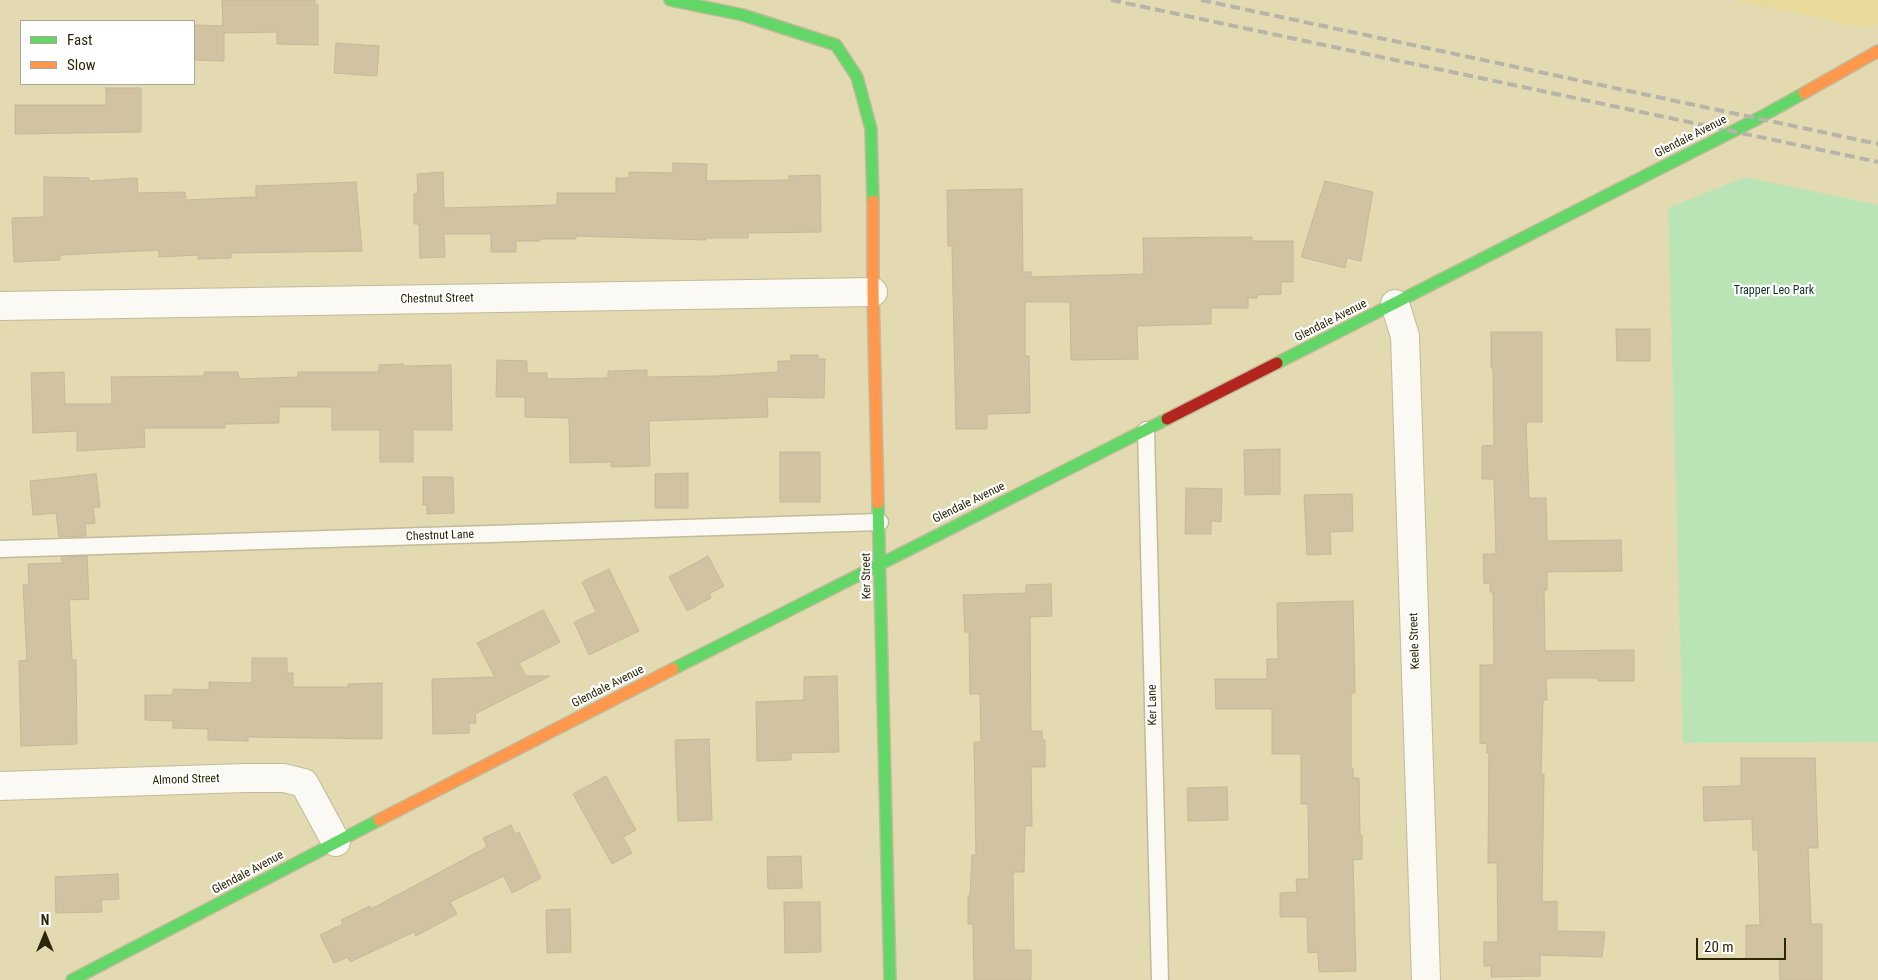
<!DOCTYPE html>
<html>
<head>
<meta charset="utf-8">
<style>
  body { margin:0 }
  #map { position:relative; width:1878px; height:980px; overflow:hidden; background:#e3dab1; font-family:"Roboto Condensed",sans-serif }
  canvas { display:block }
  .legend { position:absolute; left:20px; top:20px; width:175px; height:65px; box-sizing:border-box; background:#fff; border:1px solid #aba89b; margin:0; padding:6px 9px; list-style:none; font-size:15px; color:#2d2606 }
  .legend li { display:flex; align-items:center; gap:10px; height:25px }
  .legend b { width:25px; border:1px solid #aba89b }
  .north { position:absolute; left:20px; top:910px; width:50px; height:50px; -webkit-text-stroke:4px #fff; paint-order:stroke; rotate:0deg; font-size:14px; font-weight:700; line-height:20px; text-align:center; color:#2d2606 }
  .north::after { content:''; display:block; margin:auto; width:18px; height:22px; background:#2d2606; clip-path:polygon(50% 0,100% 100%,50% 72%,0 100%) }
  .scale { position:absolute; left:1696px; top:938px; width:90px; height:22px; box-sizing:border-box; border:2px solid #2d2606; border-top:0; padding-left:6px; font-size:15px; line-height:18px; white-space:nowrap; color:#2d2606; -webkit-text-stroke:4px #fff; paint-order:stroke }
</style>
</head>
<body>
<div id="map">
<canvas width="1878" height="980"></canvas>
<ul class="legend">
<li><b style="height:6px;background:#63d668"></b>Fast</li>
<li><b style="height:6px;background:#ff974d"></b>Slow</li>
</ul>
<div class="north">N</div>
<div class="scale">20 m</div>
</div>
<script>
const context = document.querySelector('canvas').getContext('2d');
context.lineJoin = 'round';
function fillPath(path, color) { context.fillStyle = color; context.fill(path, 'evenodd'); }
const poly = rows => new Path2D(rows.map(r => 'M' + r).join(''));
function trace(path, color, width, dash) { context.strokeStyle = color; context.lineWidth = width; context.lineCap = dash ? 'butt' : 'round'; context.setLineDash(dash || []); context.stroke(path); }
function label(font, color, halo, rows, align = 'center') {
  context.font = font + ' "Roboto Condensed",sans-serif'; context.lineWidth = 4.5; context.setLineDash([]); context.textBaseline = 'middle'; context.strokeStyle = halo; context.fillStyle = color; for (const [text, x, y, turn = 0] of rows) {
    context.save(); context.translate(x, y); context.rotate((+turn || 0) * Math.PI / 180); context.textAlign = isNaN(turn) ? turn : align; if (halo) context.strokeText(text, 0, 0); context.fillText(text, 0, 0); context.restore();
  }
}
const built = poly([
  [1734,0,1878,0,1878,23,1866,28]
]);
const green = poly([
  [1745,177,1878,205,1878,742,1683,743,1668,208]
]);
const building = poly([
  [222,0,315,0,315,5,318,5,318,45,277,44,277,32,224,33,224,61,194,60,194,25,223,26,222,0],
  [336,43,379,46,377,76,334,73,336,43],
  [106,88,141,88,141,132,15,134,15,105,106,105,106,88],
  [673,163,707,164,706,181,789,180,789,176,820,175,821,232,748,233,748,238,706,238,706,240,576,236,576,239,540,239,540,241,516,241,516,252,491,252,491,234,444,234,445,257,420,258,419,224,414,224,414,194,418,194,417,174,443,172,444,208,557,205,557,193,616,193,616,178,629,178,629,172,673,173,673,163],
  [44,177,89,178,89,181,137,178,138,193,185,192,186,200,256,197,256,186,356,182,362,251,231,253,231,258,198,259,198,255,159,257,159,250,60,255,60,260,14,262,12,218,44,217,44,177],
  [1325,181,1373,192,1361,261,1347,258,1345,268,1301,257,1325,181],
  [1022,189,1023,272,1031,272,1031,277,1144,274,1143,238,1252,237,1252,241,1293,241,1293,282,1281,282,1281,294,1257,295,1257,298,1248,298,1248,308,1211,308,1211,324,1137,326,1138,359,1071,360,1070,302,1025,302,1025,356,1029,356,1030,413,987,414,987,429,956,429,952,246,948,246,947,190,1022,189],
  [1616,329,1650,329,1650,361,1617,361,1616,329],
  [1491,332,1542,332,1542,422,1526,422,1529,498,1546,498,1547,541,1621,540,1622,571,1547,572,1547,590,1544,590,1545,651,1634,650,1634,681,1598,681,1598,678,1546,678,1547,700,1543,700,1541,774,1544,774,1542,902,1557,901,1557,931,1605,932,1602,957,1540,955,1540,976,1491,977,1491,966,1484,966,1484,942,1498,942,1497,863,1488,863,1489,753,1487,753,1487,744,1480,743,1480,665,1494,665,1493,592,1490,592,1490,583,1484,584,1483,554,1496,554,1494,479,1482,479,1482,446,1494,445,1493,368,1491,368,1491,332],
  [791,355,818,355,818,359,825,359,824,398,767,397,768,417,649,421,650,466,611,467,611,462,570,463,569,418,525,417,525,397,496,397,497,360,527,361,527,373,547,373,547,379,608,378,608,371,647,370,647,377,716,376,778,372,778,361,791,361,791,355],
  [403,364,403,366,451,365,452,430,413,430,413,462,380,462,380,430,332,430,332,407,279,407,279,423,225,424,225,428,144,428,145,447,77,451,77,431,33,433,31,373,64,372,65,404,112,404,111,377,204,376,204,372,238,372,239,379,298,377,298,372,379,372,379,365,403,364],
  [1280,449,1280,494,1245,495,1244,450,1280,449],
  [780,452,820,452,820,502,780,502,780,452],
  [688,473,688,508,655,508,655,474,688,473],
  [96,474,100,507,93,507,95,523,85,524,86,536,59,537,56,513,33,515,30,481,96,474],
  [423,477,453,477,454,513,427,514,427,505,423,505,423,477],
  [1186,488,1222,489,1221,522,1211,521,1211,534,1185,534,1186,488],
  [1352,494,1353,531,1330,532,1331,554,1307,555,1304,495,1352,494],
  [87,556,89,599,69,600,72,660,76,660,77,744,21,746,19,661,27,660,23,585,29,585,28,564,62,563,61,557,87,556],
  [708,556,724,586,709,594,711,598,687,611,669,577,708,556],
  [609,569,639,631,589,655,574,622,596,612,582,582,609,569],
  [1051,584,1052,616,1030,617,1031,731,1042,731,1042,740,1045,740,1045,767,1031,767,1032,826,1025,826,1024,872,1013,872,1014,950,1031,950,1031,980,974,980,973,924,968,924,968,896,970,896,972,855,976,855,974,742,981,742,980,694,970,694,969,632,965,632,963,595,1026,593,1026,585,1051,584],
  [1353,601,1355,693,1351,693,1351,768,1353,768,1353,778,1359,778,1360,835,1362,835,1362,859,1353,860,1356,971,1319,972,1318,952,1308,953,1307,917,1280,917,1280,893,1297,892,1296,879,1309,879,1308,804,1301,804,1301,754,1272,754,1272,709,1216,709,1215,679,1267,679,1267,659,1278,659,1277,603,1353,601],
  [543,610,560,642,519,663,526,676,550,676,475,714,476,723,469,723,469,733,433,734,432,679,495,677,477,643,543,610],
  [252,658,287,658,287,673,293,673,293,687,348,687,348,684,382,683,382,739,248,737,248,741,208,740,208,729,173,728,173,721,145,720,145,695,173,695,173,689,209,690,209,682,252,683,252,658],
  [837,676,839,752,791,753,791,760,757,761,756,702,804,700,804,677,837,676],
  [709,739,712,820,678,821,675,740,709,739],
  [1741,758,1815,758,1818,848,1808,848,1811,924,1822,924,1822,980,1780,980,1779,958,1746,959,1746,925,1760,925,1758,850,1753,850,1752,819,1704,821,1703,787,1741,786,1741,758],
  [606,776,636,830,623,837,632,853,612,864,573,794,606,776],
  [1227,787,1228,820,1188,821,1187,788,1227,787],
  [511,825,515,834,519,832,541,878,512,893,504,876,450,902,457,914,416,936,414,932,350,962,348,957,334,963,320,935,343,924,341,920,370,906,371,909,487,847,483,838,511,825],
  [801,856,802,888,768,889,767,857,801,856],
  [118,874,119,899,101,900,102,912,56,913,55,877,118,874],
  [784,902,820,902,821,952,785,953,784,902],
  [570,909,571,952,547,953,546,910,570,909]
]);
const lane = poly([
  [1146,430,1160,980],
  [0,549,880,522]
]);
const street = poly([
  [1395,304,1405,336,1426,980],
  [0,306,873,292],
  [0,786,245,778,284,778,304,783,336,842]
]);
const fast = poly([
  [670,0,743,15,836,45,857,77,871,129,873,201],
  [1277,363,1759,118,1804,93],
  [878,503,890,980],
  [673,669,1167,419],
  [72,980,379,820]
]);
const slow = poly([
  [1804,93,1878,51],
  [873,201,873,292,878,503],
  [379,820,673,669]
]);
const jam = poly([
  [1167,419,1277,363]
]);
const rail = poly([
  [1111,0,1878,162],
  [1201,0,1878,144]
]);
const streetNames = [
  ["Glendale Avenue",1691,137,-27],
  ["Chestnut Street",437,299,-1],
  ["Glendale Avenue",1331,321,-27],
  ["Glendale Avenue",969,503,-26],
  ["Chestnut Lane",440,536,-2],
  ["Ker Street",867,576,-91],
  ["Keele Street",1415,641,-92],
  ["Glendale Avenue",608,687,-27],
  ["Ker Lane",1153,705,-91],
  ["Almond Street",186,780,-2],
  ["Glendale Avenue",248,873,-28]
];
const parkNames = [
  ["Trapper Leo Park",1774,291]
];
fillPath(built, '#e8da9a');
fillPath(green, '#bbe4b6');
fillPath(building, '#d1c3a1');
trace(building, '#c4b899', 1);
trace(lane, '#c2ba9a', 19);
trace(street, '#c2ba9a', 30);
trace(fast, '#c2ba9a', 14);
trace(slow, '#c2ba9a', 14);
trace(jam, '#c2ba9a', 14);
trace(lane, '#fbf9f3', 16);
trace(street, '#fbf9f3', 28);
trace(fast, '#63d668', 11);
trace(slow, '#ff974d', 11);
trace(jam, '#b3261e', 11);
trace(rail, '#b7b5aa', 4, [10, 5]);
label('12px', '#2d2606', '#fff', streetNames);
label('12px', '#0c341f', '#fff', parkNames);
</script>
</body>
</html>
